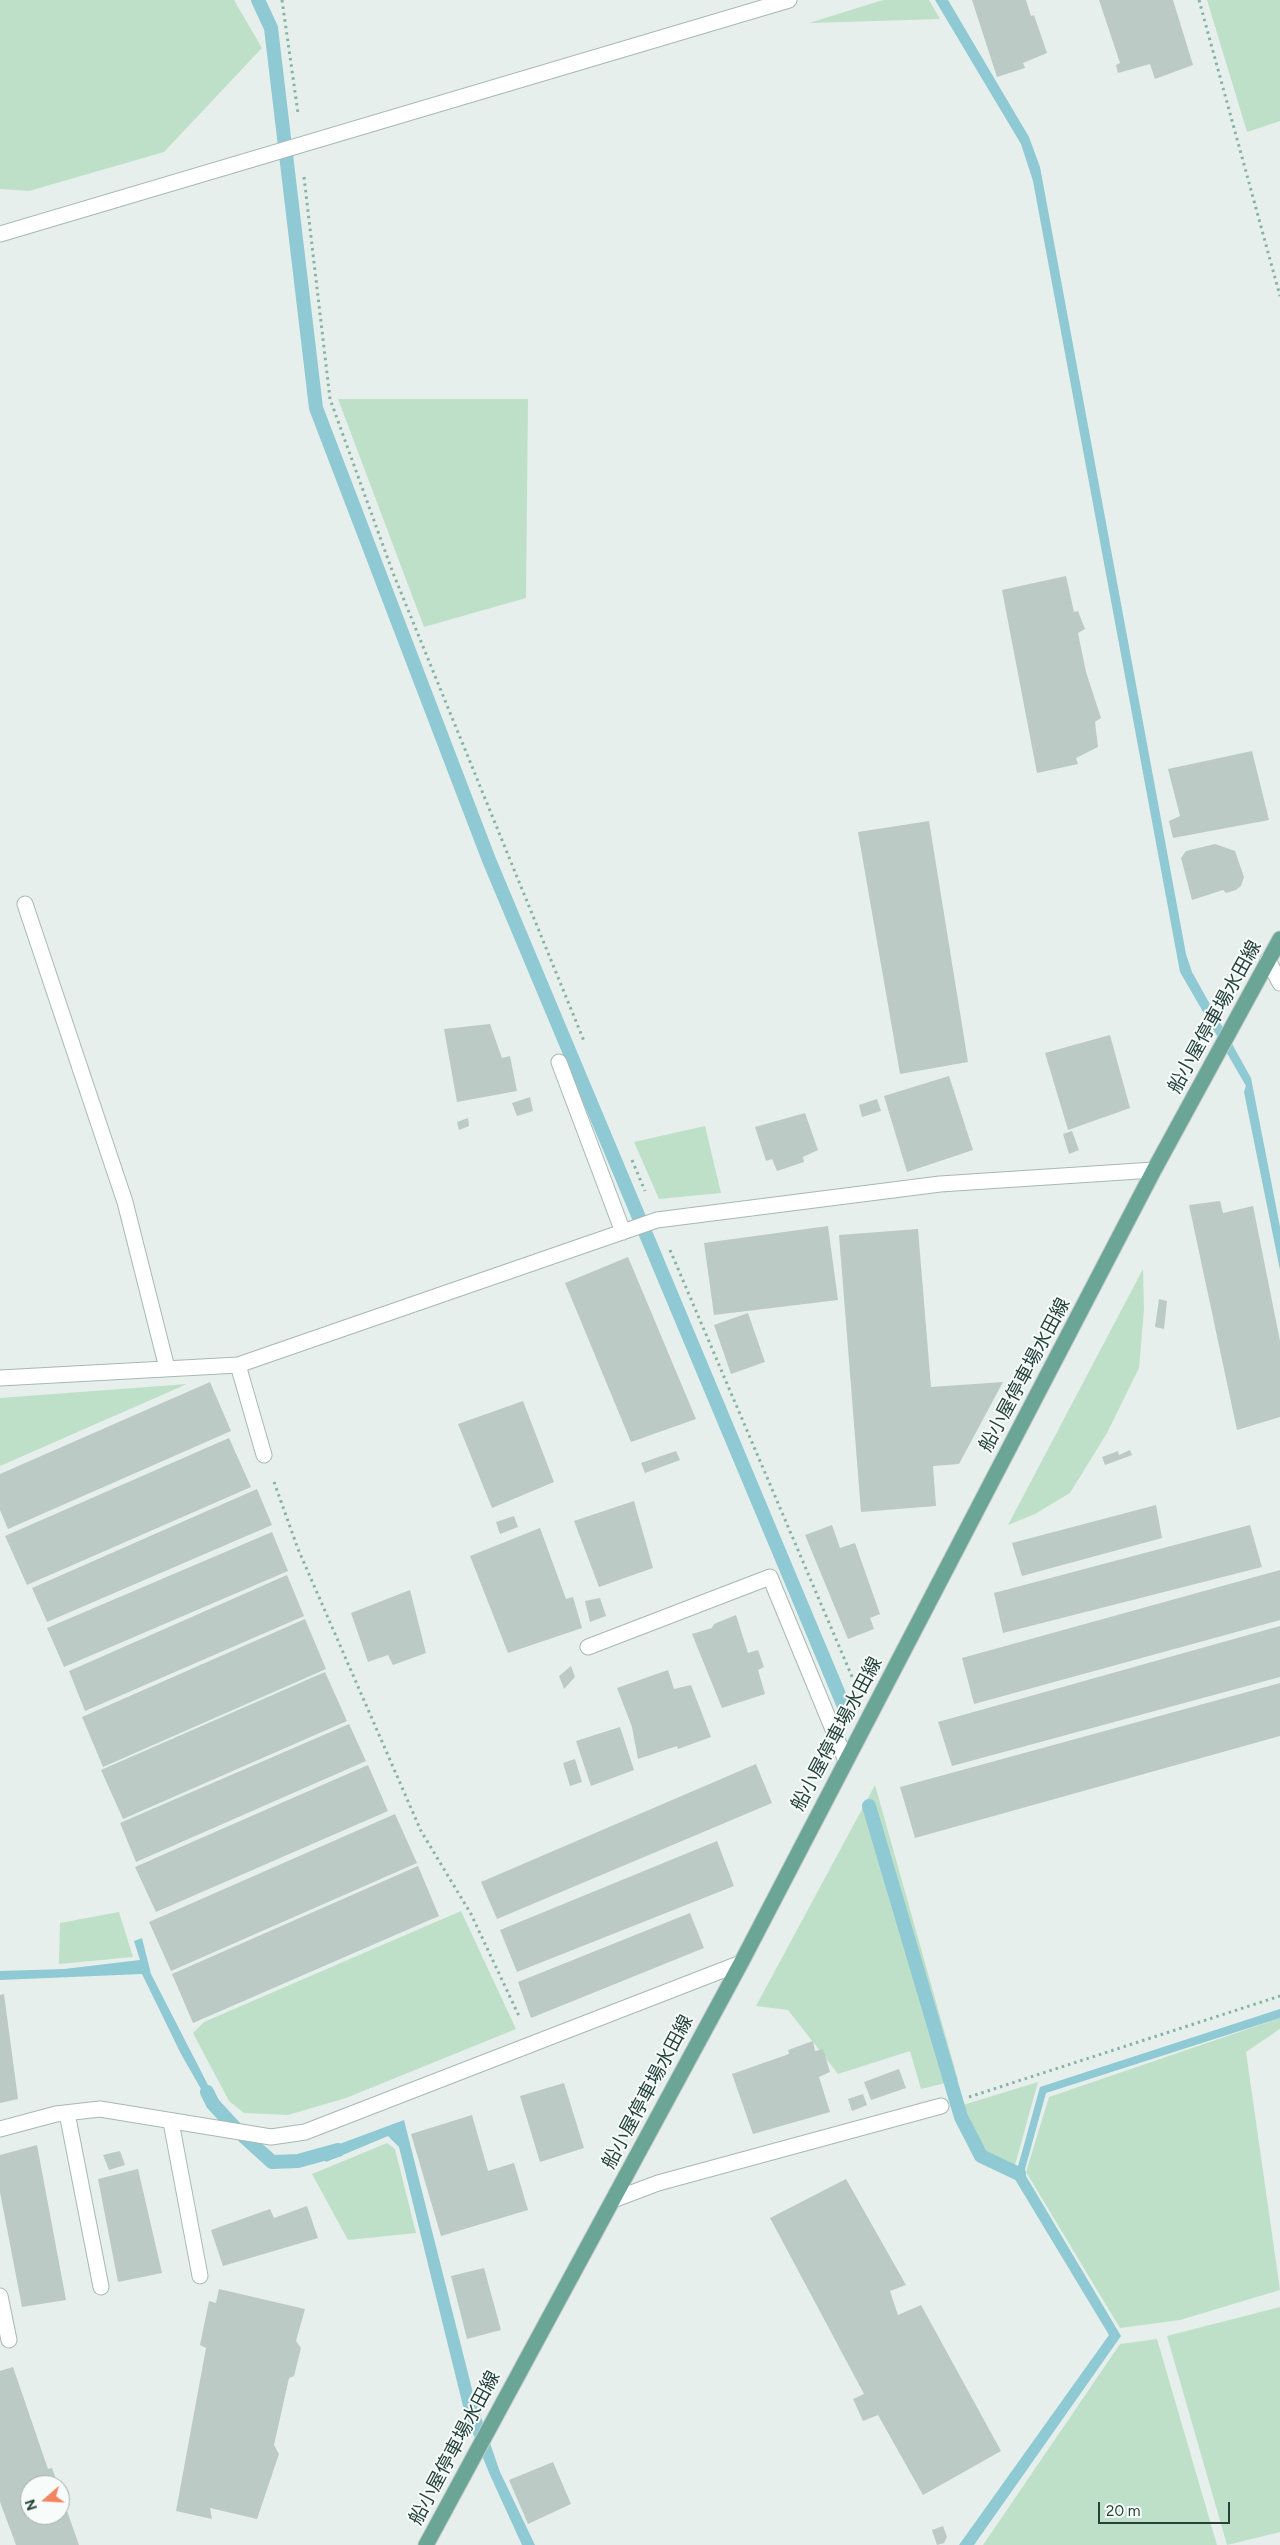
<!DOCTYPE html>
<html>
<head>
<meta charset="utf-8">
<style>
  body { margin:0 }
  #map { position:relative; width:1280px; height:2545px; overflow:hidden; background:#e6efeb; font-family:Figtree,sans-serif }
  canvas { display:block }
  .north { position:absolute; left:20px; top:2475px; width:50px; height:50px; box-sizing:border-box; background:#f7fbf9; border:1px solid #a3b1ad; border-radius:50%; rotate:251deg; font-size:14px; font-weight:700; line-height:20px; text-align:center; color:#24423a }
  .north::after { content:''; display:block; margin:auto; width:18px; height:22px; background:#f4845f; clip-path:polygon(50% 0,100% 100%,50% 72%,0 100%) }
  .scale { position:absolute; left:1098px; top:2502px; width:132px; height:22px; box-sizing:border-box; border:2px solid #24423a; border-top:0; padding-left:6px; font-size:15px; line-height:18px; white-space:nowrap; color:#24423a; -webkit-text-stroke:4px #f7fbf9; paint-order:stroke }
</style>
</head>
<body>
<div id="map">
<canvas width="1280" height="2545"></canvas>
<div class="north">N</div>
<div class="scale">20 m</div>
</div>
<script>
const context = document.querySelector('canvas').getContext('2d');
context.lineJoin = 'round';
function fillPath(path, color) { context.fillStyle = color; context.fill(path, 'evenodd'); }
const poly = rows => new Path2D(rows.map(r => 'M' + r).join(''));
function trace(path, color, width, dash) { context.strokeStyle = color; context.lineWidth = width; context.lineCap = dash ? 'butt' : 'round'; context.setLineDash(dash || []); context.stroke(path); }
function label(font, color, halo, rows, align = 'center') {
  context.font = font + ' Figtree,"Noto Sans JP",sans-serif'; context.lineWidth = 4; context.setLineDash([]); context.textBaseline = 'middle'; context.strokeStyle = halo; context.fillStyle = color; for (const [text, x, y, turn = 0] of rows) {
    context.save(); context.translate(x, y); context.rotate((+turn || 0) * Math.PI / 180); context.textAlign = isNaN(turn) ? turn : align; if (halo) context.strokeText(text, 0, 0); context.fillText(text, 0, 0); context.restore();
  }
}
const green = poly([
  [0,0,234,0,262,48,164,152,29,191,0,189],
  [883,0,929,0,940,19,809,23],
  [1207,0,1280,0,1280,121,1247,132],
  [338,399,528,399,526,598,424,627],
  [705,1126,721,1193,659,1199,634,1142],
  [1143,1269,1144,1309,1139,1368,1107,1433,1070,1493,1035,1514,1008,1525],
  [187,1384,0,1466,0,1398],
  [875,1785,958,2080,921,2089,910,2051,838,2074,788,2010,756,2006],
  [461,1911,516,2029,346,2098,288,2115,244,2113,229,2101,193,2033,204,2022],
  [119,1912,133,1957,59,1964,60,1923],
  [1280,2018,1280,2029,1246,2052,1280,2290,1180,2320,1120,2328,1026,2172,1049,2097],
  [1038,2082,1015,2165,986,2151,966,2117,963,2105],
  [387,2143,395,2149,416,2233,348,2240,312,2174],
  [1280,2307,1280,2532,1227,2545,1167,2336],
  [1157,2339,1217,2545,983,2545,1120,2344]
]);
const water = poly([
  [935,0,948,0,1029,137,1040,167,1186,954,1192,972,1251,1078,1280,1227,1280,1270,1244,1092,1246,1086,1180,972,1033,181,1021,144],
  [142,1938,151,1974,208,2085,221,2103,213,2110,181,2054,142,1974,0,1980,0,1971,64,1969,140,1960,134,1941],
  [1280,2009,1280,2018,1046,2093,1025,2169,1026,2176,1121,2336,974,2545,959,2545,1109,2335,1013,2176,1014,2169,1017,2170,1040,2087],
  [404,2120,474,2397,500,2472,535,2545,522,2545,490,2475,465,2414,399,2147,388,2136,326,2162,318,2152]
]);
const stream = poly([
  [258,0,271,28,316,408,489,860,843,1704],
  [869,1806,961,2117,981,2156,1019,2174],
  [207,2092,213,2104,239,2132,272,2162,298,2161,338,2150]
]);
const building = poly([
  [972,0,1026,0,1031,16,1034,15,1047,53,1023,63,1025,68,997,77],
  [1099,0,1173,0,1193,65,1155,79,1150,64,1118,73,1116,65,1120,63],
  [1066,576,1074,612,1078,611,1085,629,1078,633,1086,672,1101,718,1095,722,1098,747,1076,758,1078,764,1037,773,1002,590],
  [1252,751,1269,820,1173,838,1169,821,1180,816,1168,769],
  [929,821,968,1062,900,1074,858,832],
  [1215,844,1235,851,1244,877,1241,886,1236,890,1226,893,1223,890,1192,900,1181,858,1186,851],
  [490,1024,502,1058,510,1056,517,1091,457,1102,444,1029],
  [1110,1035,1130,1108,1068,1130,1045,1053],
  [949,1076,973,1150,907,1172,884,1096],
  [530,1097,533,1111,517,1116,512,1103],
  [877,1099,881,1111,862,1117,859,1105],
  [805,1113,818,1150,803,1157,804,1162,777,1171,772,1159,766,1161,755,1127],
  [468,1118,469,1126,459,1130,457,1122],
  [1072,1131,1079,1150,1069,1154,1063,1134],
  [1220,1201,1223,1213,1253,1206,1280,1341,1280,1417,1237,1430,1189,1205],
  [828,1226,838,1300,714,1315,704,1243],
  [918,1229,931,1387,1003,1382,959,1464,933,1466,936,1506,861,1512,839,1235],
  [628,1257,696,1419,631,1442,565,1283],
  [1159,1299,1167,1301,1164,1329,1155,1327],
  [748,1313,765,1362,731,1374,714,1325],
  [210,1382,231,1431,8,1529,0,1510,0,1474],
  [523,1401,554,1482,492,1508,458,1424],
  [229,1438,251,1487,27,1585,5,1536],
  [1130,1450,1132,1455,1105,1465,1102,1457,1118,1451,1119,1455],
  [676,1451,680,1460,645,1473,641,1463],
  [257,1489,272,1525,47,1622,32,1588],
  [634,1501,653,1568,599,1587,574,1521],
  [1156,1505,1162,1538,1022,1576,1012,1543],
  [514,1516,518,1527,500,1534,496,1522],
  [832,1525,840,1548,855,1543,880,1614,870,1618,874,1629,848,1639,805,1535],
  [1250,1525,1262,1567,1003,1633,994,1593],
  [540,1528,566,1599,573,1597,582,1628,508,1653,470,1556],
  [272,1532,288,1571,64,1667,47,1628],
  [1280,1570,1280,1620,974,1704,962,1658],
  [287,1575,304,1616,85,1711,69,1671],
  [410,1590,426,1653,393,1665,388,1655,368,1662,351,1613],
  [600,1598,606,1616,590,1622,585,1601],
  [736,1615,748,1653,758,1650,764,1667,758,1670,765,1694,722,1708,692,1634,712,1628,714,1624],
  [305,1619,326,1669,103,1767,82,1717],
  [1280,1626,1280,1677,952,1766,938,1722],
  [571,1666,575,1677,564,1689,559,1676],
  [668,1670,674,1689,691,1685,711,1737,678,1749,677,1746,638,1759,632,1727,617,1688],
  [325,1672,347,1721,123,1819,101,1770],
  [1280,1683,1280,1736,915,1838,900,1787],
  [349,1724,366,1761,136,1862,120,1823],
  [620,1727,634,1770,591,1786,576,1741],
  [575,1759,582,1782,570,1786,563,1763],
  [756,1764,772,1803,497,1919,481,1882],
  [368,1765,388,1811,156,1912,135,1867],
  [395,1814,417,1863,171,1971,149,1922],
  [717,1841,734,1886,517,1972,500,1930],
  [418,1866,439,1916,193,2023,172,1974],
  [690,1913,704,1948,531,2018,518,1982],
  [4,1994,18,2099,0,2103,0,1995],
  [813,2041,815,2051,823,2049,830,2072,819,2077,830,2112,753,2134,732,2074,789,2054,788,2050],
  [899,2069,906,2088,871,2100,864,2082],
  [564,2083,584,2148,540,2162,520,2096],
  [863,2094,867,2105,852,2111,848,2099],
  [472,2115,488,2171,514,2163,528,2210,441,2236,411,2134],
  [37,2145,66,2300,22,2307,0,2192,0,2155],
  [120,2151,125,2165,109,2170,103,2155],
  [138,2169,162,2273,118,2282,98,2179],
  [846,2179,906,2285,890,2291,898,2315,921,2305,1001,2451,923,2495,878,2415,863,2421,853,2399,864,2394,770,2218],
  [307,2206,318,2238,223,2266,211,2230,270,2209,274,2218],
  [484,2268,501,2330,467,2339,451,2276],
  [219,2289,305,2309,296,2341,301,2348,294,2376,289,2378,274,2445,279,2454,257,2519,210,2508,212,2519,176,2511,206,2348,200,2345,209,2301,216,2303],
  [13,2367,48,2469,52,2468,58,2485,30,2485,30,2515,60,2515,60,2491,79,2545,16,2545,0,2502,0,2371],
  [553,2462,571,2504,528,2524,509,2480],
  [943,2526,947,2537,944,2543,937,2545,932,2530]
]);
const path = poly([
  [282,0,298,113],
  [1199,0,1280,296],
  [304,177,330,399,393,573,584,1041],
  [632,1160,645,1191],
  [670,1250,853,1679],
  [274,1482,298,1549,421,1831,471,1914,519,2016],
  [969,2097,1280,1996]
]);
const minor = poly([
  [0,234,789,0],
  [25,904,125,1202,167,1368],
  [1268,960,1280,983],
  [559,1062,623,1232],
  [238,1365,264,1455],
  [0,1378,238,1365,657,1220,940,1184,1154,1170],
  [588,1647,770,1577,846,1761],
  [67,2113,101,2287],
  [171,2122,200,2276],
  [0,2129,56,2114,100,2109,271,2137,305,2132,741,1963],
  [613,2200,658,2183,941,2106],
  [0,2296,9,2340]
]);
const major = poly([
  [426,2545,741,1963,1154,1170,1280,939]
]);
const streetNames = [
  ["船小屋停車場水田線",1215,1017,-61],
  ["船小屋停車場水田線",1025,1375,-62],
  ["船小屋停車場水田線",837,1734,-62],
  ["船小屋停車場水田線",648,2092,-62],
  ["船小屋停車場水田線",455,2448,-62]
];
fillPath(green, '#bfe0c8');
fillPath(water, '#8ec9d4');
trace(stream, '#8ec9d4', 14);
fillPath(building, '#bbcac4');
trace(minor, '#a8b8b2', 17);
trace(major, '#c2cac8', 17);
trace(path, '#86b3a5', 3, [2.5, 4]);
trace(minor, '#fff', 15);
trace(major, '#6aa596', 15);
label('19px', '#24423a', '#f7fbf9', streetNames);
</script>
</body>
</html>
